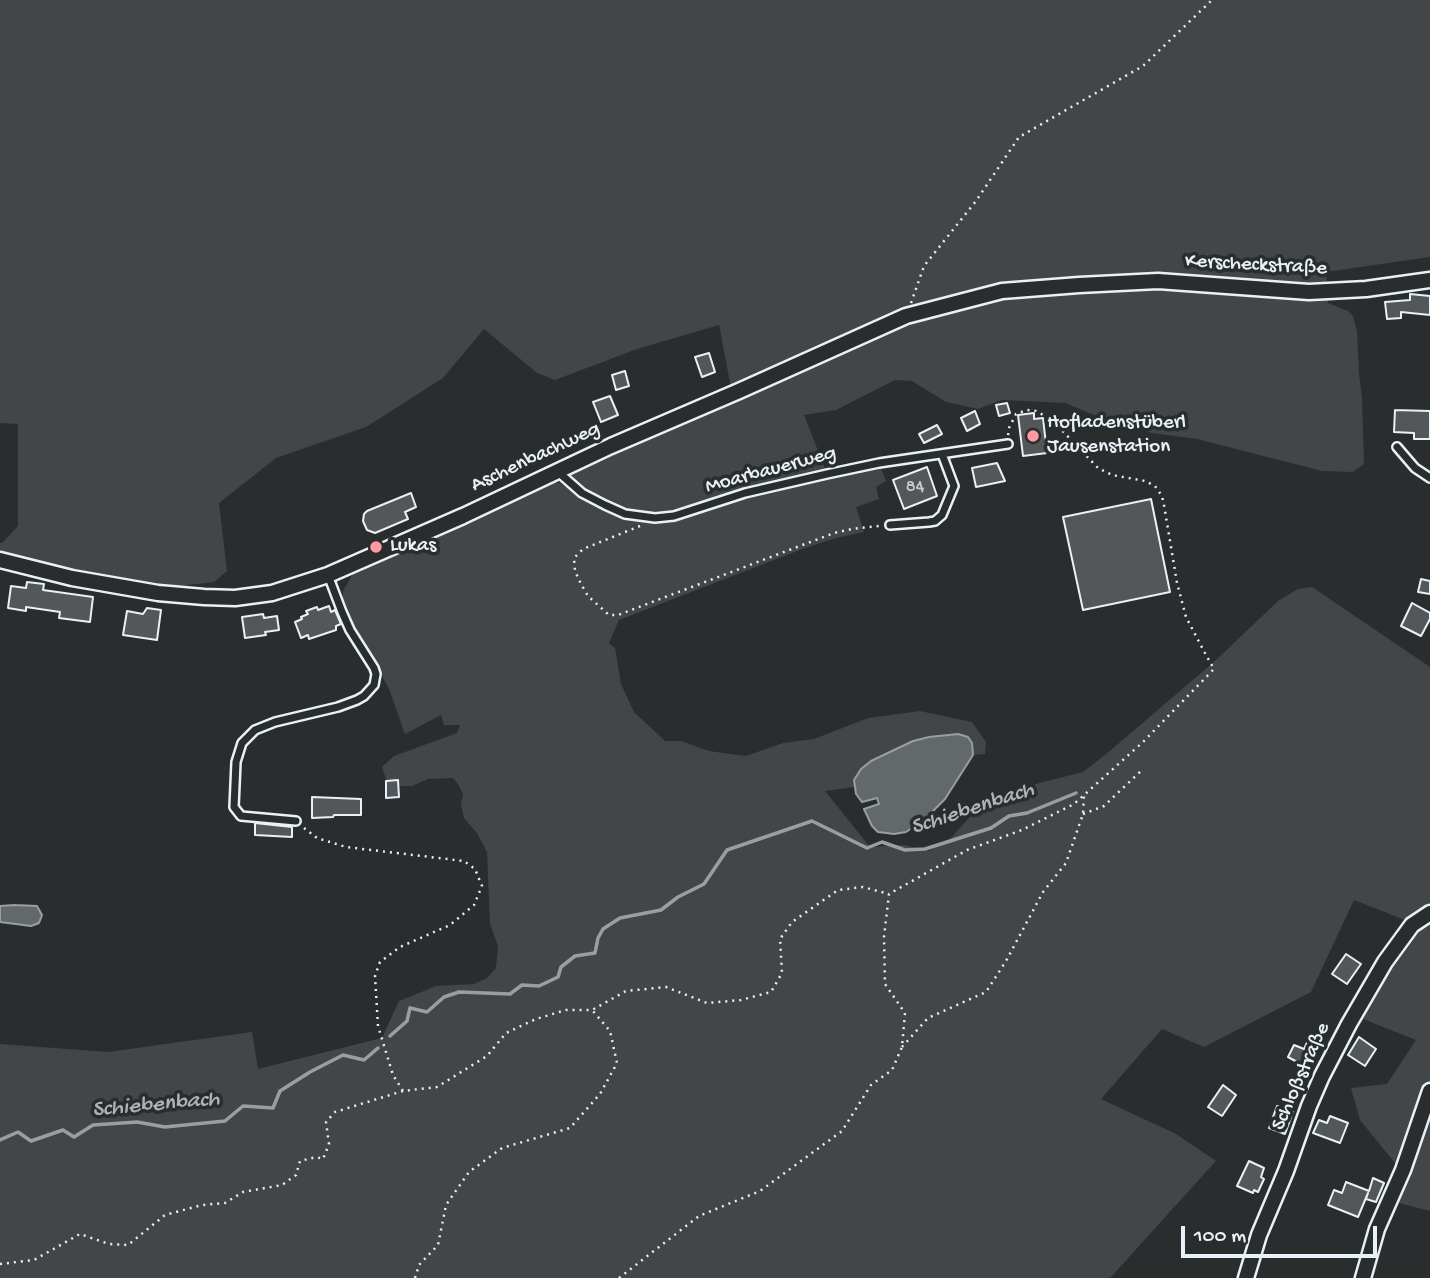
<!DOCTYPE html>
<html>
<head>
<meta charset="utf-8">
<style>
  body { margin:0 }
  #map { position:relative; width:1430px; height:1278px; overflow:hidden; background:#2a2d2e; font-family:"Gochi Hand",sans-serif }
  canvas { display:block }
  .scale { position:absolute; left:1181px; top:1226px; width:196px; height:32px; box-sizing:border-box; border:4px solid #e8f1f8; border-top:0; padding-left:9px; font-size:21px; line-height:24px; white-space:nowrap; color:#e8f1f8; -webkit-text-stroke:5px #2a2d2e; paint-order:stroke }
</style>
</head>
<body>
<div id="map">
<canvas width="1430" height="1278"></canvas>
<div class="scale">100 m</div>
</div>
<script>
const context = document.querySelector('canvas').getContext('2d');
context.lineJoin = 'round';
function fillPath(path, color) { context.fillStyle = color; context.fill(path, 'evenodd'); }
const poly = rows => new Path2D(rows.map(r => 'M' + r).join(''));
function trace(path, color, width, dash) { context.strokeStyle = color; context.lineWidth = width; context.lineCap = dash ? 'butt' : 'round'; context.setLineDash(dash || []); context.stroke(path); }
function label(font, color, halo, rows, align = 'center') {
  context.font = font + ' "Gochi Hand",sans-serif'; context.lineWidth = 7; context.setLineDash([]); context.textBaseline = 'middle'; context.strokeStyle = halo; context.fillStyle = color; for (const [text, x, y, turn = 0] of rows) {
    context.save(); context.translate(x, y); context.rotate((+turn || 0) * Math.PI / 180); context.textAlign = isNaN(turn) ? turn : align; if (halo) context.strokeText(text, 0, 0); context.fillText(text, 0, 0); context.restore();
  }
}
const green = poly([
  [0,0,1430,0,1430,257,1326,272,1328,303,1348,311,1353,316,1357,331,1359,373,1362,399,1364,464,1353,472,1322,471,1197,439,1152,433,1104,419,1065,403,1002,400,978,409,946,402,912,381,895,380,836,410,804,415,826,471,744,490,674,512,655,515,626,511,584,490,571,479,571,476,574,470,733,398,719,325,637,349,555,380,537,373,484,329,443,378,366,427,276,458,219,503,227,571,214,582,161,588,119,582,5,553,0,558,0,543,2,543,18,526,18,424,0,423],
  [880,466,886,481,876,487,879,499,856,507,864,532,836,538,805,548,619,620,609,643,615,648,621,684,634,712,665,741,681,741,709,751,746,756,783,743,814,739,868,718,920,711,972,722,986,742,985,754,973,755,972,743,958,734,929,737,913,741,871,761,854,780,855,787,825,791,870,847,904,845,929,851,950,839,975,811,994,799,1039,783,1083,772,1111,750,1215,661,1278,601,1298,589,1312,587,1430,667,1430,1211,1399,1203,1412,1173,1395,1163,1360,1120,1351,1088,1387,1084,1416,1040,1363,1019,1400,951,1420,926,1354,900,1311,992,1204,1047,1162,1029,1101,1099,1176,1134,1216,1161,1110,1278,0,1278,0,1044,108,1052,252,1032,258,1069,382,1038,399,1001,436,986,474,984,487,978,496,968,498,946,490,924,487,852,477,833,464,818,461,805,463,794,458,784,453,778,428,779,412,786,400,786,386,779,382,767,394,756,457,733,460,725,444,725,441,715,405,734,389,689,371,656,353,628,342,605,343,591,355,570,550,481,560,483,580,495,624,517,655,521,675,519,767,491]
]);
const water = poly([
  [958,734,968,737,972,743,973,755,945,799,924,820,906,832,894,834,878,832,872,826,864,809,879,804,877,798,862,802,856,794,854,780,861,769,871,761,913,741,929,737,958,734],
  [15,905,37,906,42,915,39,923,31,926,0,922,0,906,15,905]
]);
const stream = poly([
  [390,1036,407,1021,410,1008,427,1012,444,997,459,992,510,994,522,985,539,986,558,977,561,967,575,956,595,953,598,938,603,929,620,918,661,910,678,897,704,884,727,850,812,821,867,848,882,842,905,850,925,849,991,828,1009,816,1027,813,1076,793],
  [0,1140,18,1132,31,1141,63,1130,74,1137,93,1125,137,1122,165,1127,225,1121,243,1106,273,1108,280,1091,310,1072,343,1055,364,1060,378,1048]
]);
const building = poly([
  [1410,294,1430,296,1430,315,1401,312,1401,318,1387,319,1385,302,1410,300,1410,294],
  [709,353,715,372,702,377,695,357,709,353],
  [625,371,629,386,616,390,612,375,625,371],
  [610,396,618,415,601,422,593,402,610,396],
  [1007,403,1010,413,999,416,996,405,1007,403],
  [1395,410,1430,411,1430,439,1414,439,1414,433,1394,432,1395,410],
  [975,411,980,424,967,431,961,418,975,411],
  [1034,413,1034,419,1043,418,1047,453,1023,456,1018,415,1034,413],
  [937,425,942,434,924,443,919,434,937,425],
  [997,463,1005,481,976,487,972,468,997,463],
  [927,467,937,496,904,509,893,480,927,467],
  [411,493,416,507,405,512,408,519,375,533,367,530,363,521,364,514,367,511,411,493],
  [1151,499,1170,592,1083,610,1063,517,1151,499],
  [1421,579,1430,581,1430,594,1418,592,1421,579],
  [27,582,44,584,43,590,93,597,90,622,59,618,60,612,26,607,26,611,8,608,11,586,26,588,27,582],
  [1412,603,1430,613,1430,619,1421,636,1401,626,1412,603],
  [329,606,331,612,335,610,341,624,336,626,336,630,309,639,308,635,301,638,295,622,302,619,301,617,308,614,306,611,317,607,318,610,329,606],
  [147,608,161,610,157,640,123,635,127,611,143,614,147,608],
  [263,614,264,618,277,616,279,630,265,632,266,635,245,638,242,617,263,614],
  [398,780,399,797,386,798,386,781,398,780],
  [312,797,361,799,361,815,334,815,333,817,312,818,312,797],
  [255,823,292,827,292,837,255,835,255,823],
  [1346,954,1361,964,1347,984,1332,974,1346,954],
  [1311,1034,1322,1040,1308,1068,1288,1057,1294,1045,1304,1049,1311,1034],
  [1359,1037,1376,1049,1365,1066,1348,1055,1359,1037],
  [1223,1085,1236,1095,1222,1116,1208,1107,1223,1085],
  [1277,1106,1293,1112,1285,1134,1269,1128,1277,1106],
  [1330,1116,1348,1123,1340,1143,1313,1133,1319,1120,1327,1123,1330,1116],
  [1249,1161,1264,1168,1261,1177,1264,1179,1258,1192,1254,1190,1253,1193,1237,1186,1249,1161],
  [1373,1178,1384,1183,1376,1202,1366,1199,1368,1193,1358,1217,1328,1205,1334,1190,1342,1193,1346,1182,1369,1191,1373,1178]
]);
const path = poly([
  [911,303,924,266,976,201,1019,137,1143,66,1212,0],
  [640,526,583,549,574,558,575,571,581,584,588,596,609,615,618,615,834,533,852,529,879,526],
  [1083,814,1104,806,1143,769],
  [304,828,317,838,346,847,464,861,475,869,482,886,474,905,450,925,400,947,380,962,375,976,378,1026,393,1075,403,1091,437,1087,487,1056,506,1033,536,1019,566,1010,592,1010,626,991,666,987,707,1003,741,1000,771,992,782,973,780,939,792,922,838,890,863,887,889,894],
  [902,1047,928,1018,986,992,1006,961,1043,892,1066,863,1083,814,1084,795],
  [0,1264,34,1260,80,1234,109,1244,128,1245,165,1215,202,1205,225,1203,243,1192,282,1185,296,1175,300,1161,316,1157,323,1159,329,1144,326,1122,335,1112,403,1091],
  [415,1278,419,1265,438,1245,446,1205,469,1172,502,1148,570,1128,600,1094,617,1063,610,1031,592,1010],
  [619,1278,699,1216,760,1191,842,1131,871,1085,892,1070,902,1047,905,1013,885,984,884,937,889,894,967,850,1022,830,1074,804,1143,742,1214,669,1206,655,1186,617,1177,583,1164,505,1162,496,1155,486,1145,481,1112,475,1098,468,1052,420,1036,411,1027,410,1016,414,1009,428,1008,436]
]);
const service = poly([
  [1397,447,1415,468,1430,478],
  [557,471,582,493,605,505,625,514,655,518,674,516,745,493,827,474,879,463,1008,444],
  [890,525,929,522,935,521,942,515,954,486,942,454],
  [296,821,241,816,234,807,236,762,242,743,255,730,275,722,338,707,357,700,364,696,374,685,376,674,374,668,350,630,342,612,328,575]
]);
const minor = poly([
  [0,560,72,578,158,593,204,597,235,598,272,593,328,575,463,516,611,446,739,391,906,316,1002,291,1079,285,1158,281,1309,292,1366,289,1430,280],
  [1246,1278,1259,1235,1286,1171,1309,1106,1322,1076,1349,1024,1385,962,1412,925,1430,913],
  [1363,1278,1377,1229,1403,1170,1430,1091]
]);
const markers = [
  [1033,436,7,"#ff9aa2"],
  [376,547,7,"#ff9aa2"]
];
const numberNames = [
  ["84",915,488]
];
const streetNames = [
  ["Kerscheckstraße",1256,266,3],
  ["Aschenbachweg",536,458,-25],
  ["Moarbauerweg",771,471,-15],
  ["Schloßstraße",1302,1077,-66]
];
const poiNames = [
  ["Hofladenstüberl",1047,424],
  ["Jausenstation",1047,448],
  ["Lukas",390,547]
];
const waterNames = [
  ["Schiebenbach",973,810,-18],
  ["Schiebenbach",156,1106,-5]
];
fillPath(green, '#424648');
fillPath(water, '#63686b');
trace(water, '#989fa3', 2);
trace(stream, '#989fa3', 3.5);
fillPath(building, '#535759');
trace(building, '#e8f1f8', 2);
trace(service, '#e8f1f8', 12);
trace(minor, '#e8f1f8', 19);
trace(path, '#e8f1f8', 2.5, [2, 5]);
trace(service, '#2a2d2e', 7);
trace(minor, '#2a2d2e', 14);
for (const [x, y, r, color] of markers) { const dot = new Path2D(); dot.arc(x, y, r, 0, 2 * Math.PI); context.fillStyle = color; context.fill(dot); trace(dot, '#2a2d2e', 2.5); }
label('18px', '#c3cad0', null, numberNames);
label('21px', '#e8f1f8', '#2a2d2e', streetNames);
label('21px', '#e8f1f8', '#2a2d2e', poiNames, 'left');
label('italic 23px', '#acb3b9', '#2a2d2e', waterNames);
</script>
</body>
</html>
